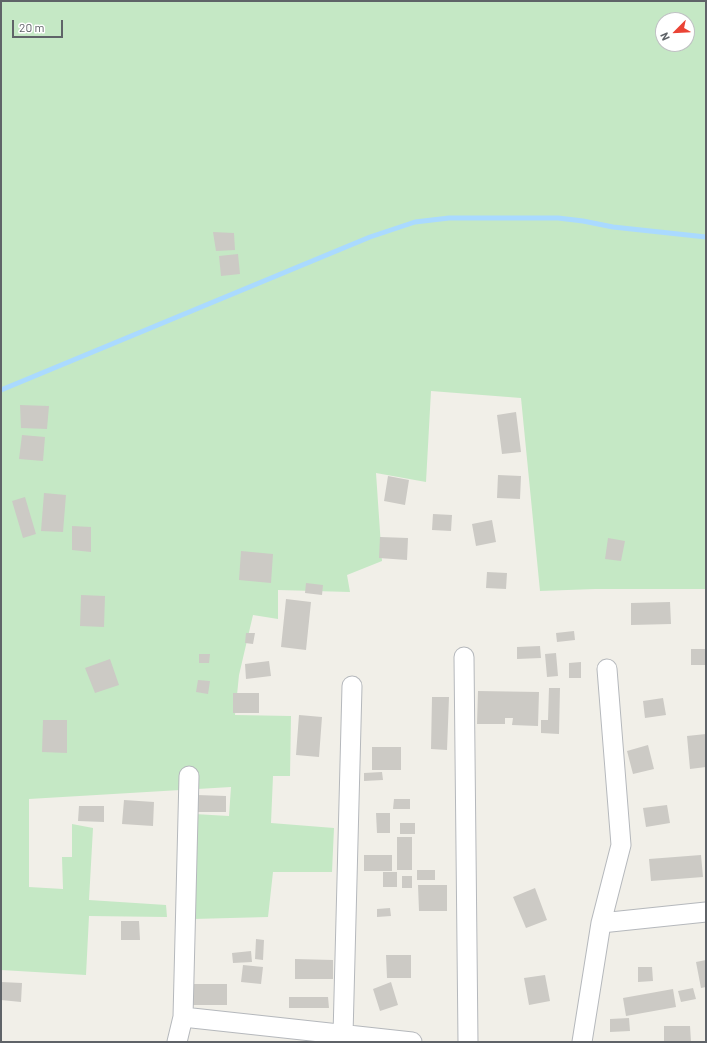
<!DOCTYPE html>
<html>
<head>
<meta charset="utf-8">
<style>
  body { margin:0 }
  #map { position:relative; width:707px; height:1043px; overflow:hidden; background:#f1efe8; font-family:Barlow,sans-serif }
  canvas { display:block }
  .frame { position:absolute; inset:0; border:2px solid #5f6368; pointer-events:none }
  .north { position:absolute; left:655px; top:12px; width:40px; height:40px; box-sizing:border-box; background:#fff; border:1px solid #bfc1c3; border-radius:50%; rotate:246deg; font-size:11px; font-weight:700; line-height:16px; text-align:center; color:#5f6368 }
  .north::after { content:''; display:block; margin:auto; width:14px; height:18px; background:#ea4335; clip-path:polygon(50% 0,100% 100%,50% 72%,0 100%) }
  .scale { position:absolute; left:12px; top:20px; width:51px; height:18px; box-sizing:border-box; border:2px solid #5f6368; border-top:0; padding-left:5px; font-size:12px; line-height:14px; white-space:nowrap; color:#5f6368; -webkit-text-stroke:3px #fff; paint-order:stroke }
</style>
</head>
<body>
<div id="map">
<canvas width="707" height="1043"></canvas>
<div class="frame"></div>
<div class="north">N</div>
<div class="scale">20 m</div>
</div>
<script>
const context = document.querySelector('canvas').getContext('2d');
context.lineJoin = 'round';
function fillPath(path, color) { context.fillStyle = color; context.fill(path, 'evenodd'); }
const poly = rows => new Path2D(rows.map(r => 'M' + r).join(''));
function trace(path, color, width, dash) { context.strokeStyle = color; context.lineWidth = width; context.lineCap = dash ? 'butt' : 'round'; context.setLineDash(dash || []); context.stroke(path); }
const green = poly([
  [1,1,706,1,706,589,595,589,540,591,521,398,431,391,426,482,376,473,382,561,347,575,350,592,278,590,278,619,253,615,239,675,235,715,291,716,290,776,273,776,271,823,334,828,332,872,273,872,268,917,193,919,194,814,229,816,231,787,29,799,29,887,63,889,62,857,72,857,72,824,93,828,89,900,166,905,167,917,89,916,86,975,1,970],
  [663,20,687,20,687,44,663,44]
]);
const stream = poly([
  [1,390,370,237,415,222,449,218,558,218,583,221,613,227,706,237]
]);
const building = poly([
  [213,232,234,233,235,250,216,251],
  [238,254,240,274,221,276,219,256],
  [20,405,49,406,47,429,21,428],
  [516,412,521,452,502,454,497,415],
  [22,435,45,437,43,461,19,459],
  [498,475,521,476,520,499,497,498],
  [388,476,409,480,405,505,384,501],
  [44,493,66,495,63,532,41,531],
  [25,497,36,534,23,538,12,501],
  [433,514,452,515,451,531,432,530],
  [492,520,496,542,476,546,472,524],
  [72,526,91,527,91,552,72,550],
  [380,537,408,538,407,560,379,558],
  [608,538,625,541,621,561,605,559],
  [241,551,273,554,271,583,239,580],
  [487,572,507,573,506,589,486,588],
  [306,583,323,585,322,595,305,593],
  [81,595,105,596,104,627,80,626],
  [286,599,311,602,306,650,281,647],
  [670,602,671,624,631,625,631,603],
  [574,631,575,640,557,642,556,633],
  [246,633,255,633,253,644,245,643],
  [540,646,541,658,517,659,517,647],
  [691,649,706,649,706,665,691,665],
  [556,653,558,676,547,677,545,654],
  [199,654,210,654,209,663,199,663],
  [110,659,119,685,95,693,85,668],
  [269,661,271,676,246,679,245,664],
  [581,662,581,678,569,678,569,663],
  [198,680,210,681,208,694,196,692],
  [549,688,560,688,559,734,541,733,541,720,548,720],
  [478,691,539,692,538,726,512,725,513,718,505,718,505,724,477,724],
  [233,693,259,693,259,713,233,713],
  [432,697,449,697,447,750,431,749],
  [663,698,666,715,645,718,643,701],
  [299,715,322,717,319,757,296,755],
  [43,720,67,720,67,753,42,752],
  [706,734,706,767,690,769,687,736],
  [648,745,654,769,633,774,627,751],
  [372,747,401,747,401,770,372,770],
  [382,772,383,780,364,781,364,773],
  [197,795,226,796,226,812,197,812],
  [394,799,410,799,410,809,393,809],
  [124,800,154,802,153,826,122,824],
  [667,805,670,823,646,827,643,808],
  [79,806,104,806,104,822,78,821],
  [376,813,390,813,390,833,377,833],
  [400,823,415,823,415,834,400,834],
  [397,837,412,837,412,870,397,870],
  [364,855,392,855,392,871,364,871],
  [701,855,703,877,651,881,649,859],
  [417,870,435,870,435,880,417,880],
  [383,872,397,872,397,887,383,887],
  [402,876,412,876,412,888,402,888],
  [418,885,447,885,447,911,419,911],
  [535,888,547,920,526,928,513,897],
  [390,908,391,916,377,917,377,909],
  [121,921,139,921,140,940,121,940],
  [256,939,264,940,263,960,255,959],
  [251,951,252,962,233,963,232,953],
  [386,955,411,955,411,978,387,978],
  [295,959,333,960,333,979,295,979],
  [706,960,706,987,701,988,696,962],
  [243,965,263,967,261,984,241,982],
  [638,967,652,967,653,981,638,982],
  [545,975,550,1001,529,1005,524,978],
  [1,982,22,983,21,1002,1,1000],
  [391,982,398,1005,380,1011,373,989],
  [192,984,227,984,227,1005,192,1005],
  [693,988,696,999,681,1002,678,991],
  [673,989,676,1007,626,1016,623,998],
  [289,997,328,997,329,1008,289,1008],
  [629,1018,630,1031,610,1032,610,1019],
  [664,1026,690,1026,691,1042,664,1042]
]);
const street = poly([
  [464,657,468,1042],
  [601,923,706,912],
  [183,1017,412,1042],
  [343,1035,352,686],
  [177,1042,183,1017,189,776],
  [582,1042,601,923,621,845,607,669]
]);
fillPath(green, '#c5e8c5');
trace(stream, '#aadaff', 5);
fillPath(building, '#cccac5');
trace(street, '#b5b8bc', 21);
trace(street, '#fff', 19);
</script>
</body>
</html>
